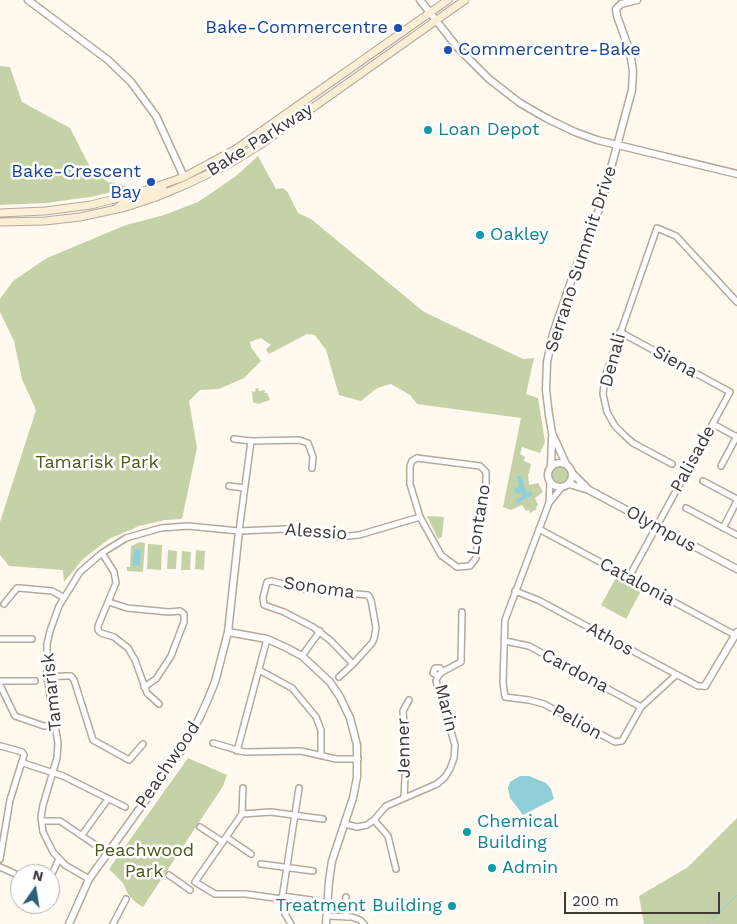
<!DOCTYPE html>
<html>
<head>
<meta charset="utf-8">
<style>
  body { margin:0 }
  #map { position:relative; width:737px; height:924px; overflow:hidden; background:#fff9f0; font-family:"Work Sans",sans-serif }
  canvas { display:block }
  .north { position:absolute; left:10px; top:864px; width:50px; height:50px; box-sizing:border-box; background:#fff; border:1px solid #b2b0ae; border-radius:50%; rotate:13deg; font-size:14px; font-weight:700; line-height:20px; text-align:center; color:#3e3a34 }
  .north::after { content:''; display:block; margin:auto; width:18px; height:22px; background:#2c5f7c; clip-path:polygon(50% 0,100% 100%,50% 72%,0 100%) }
  .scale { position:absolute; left:564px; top:892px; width:156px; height:22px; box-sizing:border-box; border:2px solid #3e3a34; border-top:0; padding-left:6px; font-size:15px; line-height:18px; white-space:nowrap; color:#3e3a34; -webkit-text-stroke:4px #fff; paint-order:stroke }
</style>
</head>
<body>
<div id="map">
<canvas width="737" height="924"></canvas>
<div class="north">N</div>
<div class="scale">200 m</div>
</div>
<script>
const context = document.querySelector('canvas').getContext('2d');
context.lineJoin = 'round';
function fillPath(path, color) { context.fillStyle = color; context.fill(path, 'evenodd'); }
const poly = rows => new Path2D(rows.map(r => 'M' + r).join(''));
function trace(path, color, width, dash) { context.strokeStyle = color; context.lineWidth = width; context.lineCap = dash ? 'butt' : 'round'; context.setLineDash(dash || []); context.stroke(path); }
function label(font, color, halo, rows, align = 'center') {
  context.font = font + ' "Work Sans",sans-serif'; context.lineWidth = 5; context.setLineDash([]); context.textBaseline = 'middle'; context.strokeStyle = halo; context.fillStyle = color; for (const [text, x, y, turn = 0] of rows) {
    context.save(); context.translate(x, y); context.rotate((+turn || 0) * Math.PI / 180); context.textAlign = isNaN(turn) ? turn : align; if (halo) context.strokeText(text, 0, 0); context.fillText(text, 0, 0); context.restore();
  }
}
const green = poly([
  [0,66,10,67,22,102,70,128,92,171,108,182,120,184,129,188,90,197,46,203,0,205],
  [258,156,276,189,283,188,287,191,298,213,311,219,424,312,523,359,534,358,526,394,538,398,545,442,540,453,522,447,520,454,525,457,524,461,531,464,529,473,528,474,529,485,538,483,543,492,535,498,538,505,536,507,537,509,530,513,529,510,526,511,522,505,511,510,503,507,521,418,417,404,410,395,391,384,377,388,361,401,339,395,326,350,315,335,307,334,269,354,266,349,271,345,261,338,250,342,251,347,261,361,244,378,219,389,200,390,189,401,197,448,182,519,165,520,139,526,109,539,83,559,64,582,63,570,9,566,0,555,0,522,36,410,22,379,14,341,0,312,0,299,13,281,47,258,126,225,164,215,198,202,236,176],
  [258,388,259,391,264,390,265,391,264,393,267,393,270,400,258,404,253,402,252,391,254,392,256,391,255,389],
  '552 475a8 8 0 1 1 16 0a8 8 0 1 1-16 0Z',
  [427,516,444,517,442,537,438,539],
  [140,542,145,543,143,572,127,571,127,567,130,567,131,546],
  [148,544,162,545,161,570,147,569],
  [168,550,177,551,176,569,167,569],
  [196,550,205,551,204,570,195,569],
  [182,551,191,552,190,570,181,570],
  [617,576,642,589,626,619,601,605],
  [188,758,227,775,223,786,143,907,135,902,128,894,123,883,109,869],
  [737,818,737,924,644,924,639,896,688,867]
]);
const water = poly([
  [517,476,522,476,524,486,527,493,531,492,533,495,517,503,515,500,523,496,521,492,516,494,514,488,519,487],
  [134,549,141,550,140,566,132,565],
  [520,776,529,776,546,783,551,789,554,799,523,815,510,798,508,788,510,782]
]);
const stream = poly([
  [707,924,737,895]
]);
const minor = poly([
  [620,332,730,392],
  [713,424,737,437],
  [234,439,251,441,299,440,308,443,313,457,312,468],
  [417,458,480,466,486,472,486,492,479,525,476,558,470,566,457,567,441,555,420,517,410,484,410,466,412,461,417,458],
  [672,464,633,443,624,435,615,426,607,412,603,394,605,377,657,228,676,236,737,302],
  [721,466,737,436],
  [703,481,737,499],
  [550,483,549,503,505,620,503,683,505,697,529,700,544,704,615,742,622,741,641,707,676,675],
  [229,486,244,488],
  [549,503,562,487],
  [686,508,737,535],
  [723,528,737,501],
  [539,529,735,635],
  [239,531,251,441],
  [102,553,114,572,116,583,98,626,98,630,101,633,114,637,128,648,135,660,147,693,159,704],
  [629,577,730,392],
  [515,591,538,600,698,686,705,686],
  [109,602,127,608,169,612,180,611,184,614,184,622,171,656,156,679,144,687],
  [4,604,17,588,19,588,52,591,63,597],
  [0,639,32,639],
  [505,641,529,646,641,707],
  [302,656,320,631],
  [259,670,292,688,316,717,321,730,321,755],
  [438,676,433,673,435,668,440,668,442,672],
  [47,677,66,676,71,676,74,680,93,740,129,760,143,744],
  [339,677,353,664,372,643,374,639,376,628,371,600,368,595,302,589,272,581,267,582,263,598,264,605,284,612,313,627,331,641,353,664],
  [0,681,35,681],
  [0,685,15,716,44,726,55,725],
  [213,743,244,752,301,751,336,759,358,759],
  [237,751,267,639],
  [23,763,63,776,125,807],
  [243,788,242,814,195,882,215,894,246,894,282,899],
  [404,798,406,758,403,711,409,700],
  [242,814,271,812,323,819],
  [374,820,388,836,396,869],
  [42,821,60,821,97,846],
  [345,824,357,827,367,825,374,820,386,806,437,784,445,777,450,769,454,758,455,745,436,681,438,676,442,672,461,662,462,612],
  [200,827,223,842],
  [82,835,108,799],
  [226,837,251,854],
  [0,859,10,800,24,755,22,752,1,746],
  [261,864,313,871],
  [0,867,20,876],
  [169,875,190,890],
  [50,878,59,859],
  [89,879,65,865,53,852,43,832,41,817,43,805,57,758,58,743,47,677,47,644,50,631,59,606,80,572,102,553,126,538,161,528,188,526,239,531,286,529,338,537,359,535,420,517],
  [282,896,311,900],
  [35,907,37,904],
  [327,916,352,917,360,920,364,924],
  [346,917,346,897],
  [113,924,126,899],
  [291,924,285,914,282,899,299,788]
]);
const tertiary = poly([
  [28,0,108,60,131,82,156,116,184,177],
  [420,0,457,47,489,79,520,103,546,118,575,132,597,140,737,174],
  '548 475a12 12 0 1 1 24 0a12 12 0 1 1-24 0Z',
  [566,464,552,433,549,415,546,390,547,362,553,334,576,267,601,205,632,90,633,71,630,52,617,16,616,9,621,4,637,0],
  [551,466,552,437],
  [572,473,588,489],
  [569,484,589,490,737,569],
  [228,632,267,639,285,647,302,656,330,682,340,697,350,718,357,745,357,777,353,798,332,861,329,881,326,924],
  [705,686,737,632],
  [69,924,89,879,181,751,200,717,208,699,215,682,228,632,239,531]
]);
const secondary = poly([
  [118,207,125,202,163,189],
  [0,213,45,211,91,205,138,193,184,177,236,149,448,0],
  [0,222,45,221,80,217,126,207,156,197,187,184,229,164,260,145,465,0]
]);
const markers = [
  [398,28,5,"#1a4fb4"],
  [448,50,5,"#1a4fb4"],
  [428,130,5,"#0f9aa8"],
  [151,182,5,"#1a4fb4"],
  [480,235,5,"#0f9aa8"],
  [467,832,5,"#0f9aa8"],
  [492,868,5,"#0f9aa8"],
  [452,906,5,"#0f9aa8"]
];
const transitNames = [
  ["Bake-Commercentre",388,28],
  ["Commercentre-Bake",458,50,"left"],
  ["Bake-Crescent",141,172],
  ["Bay",141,193]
];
const cultureNames = [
  ["Loan Depot",438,130],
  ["Oakley",490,235],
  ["Chemical",477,822],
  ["Building",477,843],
  ["Admin",502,868],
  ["Treatment Building",442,906,"right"]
];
const streetNames = [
  ["Bake Parkway",260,140,-32],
  ["Serrano Summit Drive",581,259,-72],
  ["Denali",613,360,-75],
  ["Siena",675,362,29],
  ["Palisade",693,459,-61],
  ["Lontano",479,520,-81],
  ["Olympus",661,529,29],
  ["Alessio",316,532,4],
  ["Catalonia",637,582,28],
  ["Sonoma",319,588,8],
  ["Athos",610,639,29],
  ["Cardona",575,671,28],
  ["Tamarisk",52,692,-96],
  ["Marin",446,708,76],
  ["Pelion",577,722,29],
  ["Jenner",404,748,-91],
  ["Peachwood",168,765,-56]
];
const parkNames = [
  ["Tamarisk Park",97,463],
  ["Peachwood",144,851],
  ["Park",144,872]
];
fillPath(green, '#c5d2a7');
fillPath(water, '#91cfd8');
trace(stream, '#91cfd8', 1);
trace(minor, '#b4aa9c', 8);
trace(tertiary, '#b4aa9c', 9);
trace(secondary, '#b4aa9c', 9);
trace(minor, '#fff', 5);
trace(tertiary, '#fff', 6);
trace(secondary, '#faeed5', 7);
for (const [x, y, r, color] of markers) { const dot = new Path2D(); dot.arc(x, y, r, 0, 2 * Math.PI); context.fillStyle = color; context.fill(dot); trace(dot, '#fff', 2); }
label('18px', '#164399', '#fff', transitNames, 'right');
label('18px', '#0d838f', '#fff', cultureNames, 'left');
label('18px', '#3e3a34', '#fff', streetNames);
label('18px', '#4b5a15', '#fff', parkNames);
</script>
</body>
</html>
